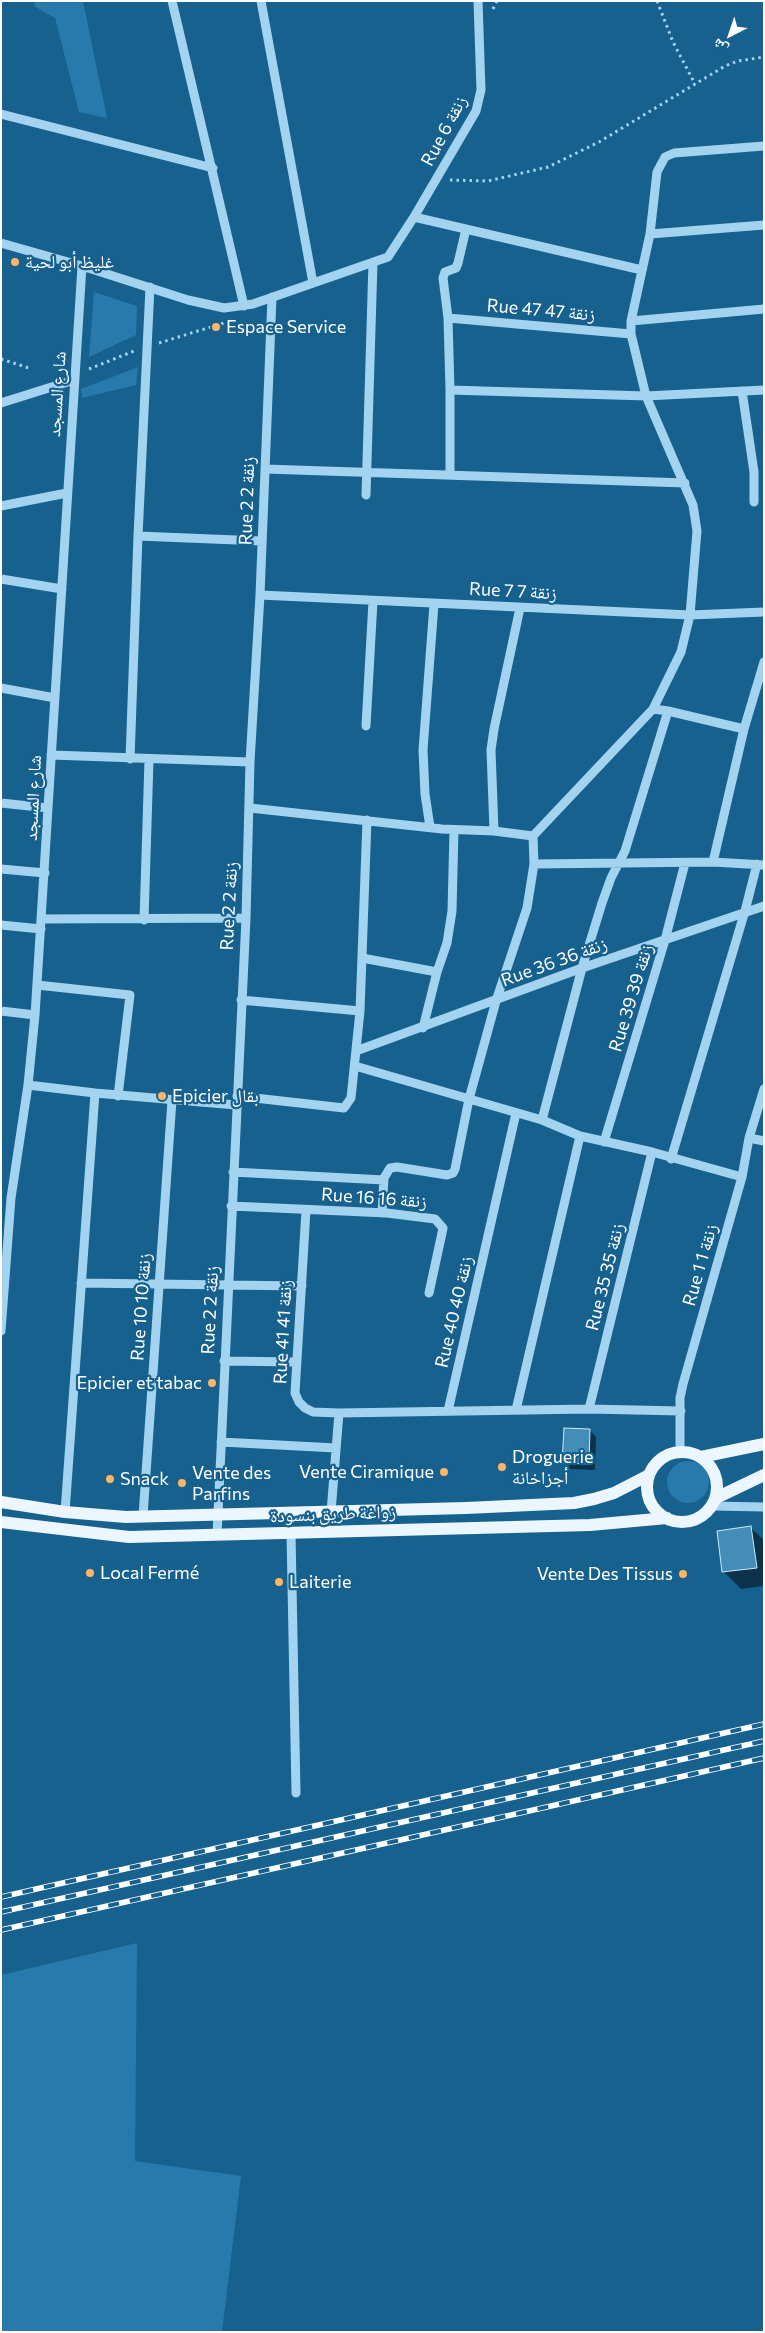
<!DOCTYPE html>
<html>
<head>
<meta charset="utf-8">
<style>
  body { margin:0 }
  #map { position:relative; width:765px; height:2333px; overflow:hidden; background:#17618e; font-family:Commissioner,"Noto Naskh Arabic",sans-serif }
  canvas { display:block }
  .frame { position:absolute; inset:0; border:2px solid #fff; pointer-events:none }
  .north { position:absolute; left:705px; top:10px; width:50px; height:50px; -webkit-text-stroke:4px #17618e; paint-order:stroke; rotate:221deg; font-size:14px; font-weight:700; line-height:20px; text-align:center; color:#fff }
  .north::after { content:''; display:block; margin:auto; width:18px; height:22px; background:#fff; clip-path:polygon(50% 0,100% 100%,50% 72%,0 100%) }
</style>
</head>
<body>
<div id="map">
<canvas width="765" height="2333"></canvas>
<div class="frame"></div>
<div class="north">ش</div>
</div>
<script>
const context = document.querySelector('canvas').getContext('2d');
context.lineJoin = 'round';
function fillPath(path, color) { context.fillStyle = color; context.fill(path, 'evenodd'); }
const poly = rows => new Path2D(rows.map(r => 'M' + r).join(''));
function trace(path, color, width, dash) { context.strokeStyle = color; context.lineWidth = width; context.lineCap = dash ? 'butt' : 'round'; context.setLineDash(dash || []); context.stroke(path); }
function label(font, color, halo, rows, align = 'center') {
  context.font = font + ' Commissioner,"Noto Naskh Arabic",sans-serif'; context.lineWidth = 4.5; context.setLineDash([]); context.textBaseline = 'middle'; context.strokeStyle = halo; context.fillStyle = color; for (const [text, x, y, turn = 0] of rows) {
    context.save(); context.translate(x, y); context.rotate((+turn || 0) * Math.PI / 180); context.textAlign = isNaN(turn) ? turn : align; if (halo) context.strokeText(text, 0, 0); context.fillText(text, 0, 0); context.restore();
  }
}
const green = poly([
  [36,1,83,1,107,118,79,112,55,18,34,6],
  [94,292,137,306,136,335,89,357],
  [138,367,136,385,82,398,81,389],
  '667 1482a21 21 0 1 1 42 0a21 21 0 1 1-42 0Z',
  [137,1943,135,2161,241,2176,222,2332,1,2332,1,1975]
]);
const shadow = poly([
  [590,1430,596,1437,595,1470,570,1469,564,1463],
  [751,1528,764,1540,764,1586,741,1589,723,1571]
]);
const building = poly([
  [564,1428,590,1429,589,1464,562,1463,564,1428],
  [751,1526,757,1568,722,1572,717,1531,751,1526]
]);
const path = poly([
  [657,1,673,42,695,84],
  [493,9,497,1],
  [450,180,488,181,548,167,599,142,725,66,738,61,764,57],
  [159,343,227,322],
  [1,359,29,368],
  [89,369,134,351]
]);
const minor = poly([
  [172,1,244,306],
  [261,1,313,283],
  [1,114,213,168],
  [414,217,642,270],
  [650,234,764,225],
  [1,243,82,266,188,300,224,308,253,304,388,257,414,217,476,111,481,90,478,1],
  [448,318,631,334],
  [631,321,764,309],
  [450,390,646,396,764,390],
  [742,391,754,472,754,502],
  [1,403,74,380],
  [265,469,685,483],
  [450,475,450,390,448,318,443,278,445,272,456,268,458,263,466,229],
  [366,495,373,262],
  [1,506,67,493],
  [138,536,261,541],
  [1,579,62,589],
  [260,595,690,615,764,612],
  [1,688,55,698],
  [668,711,744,729],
  [366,726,373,601],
  [51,755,250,762],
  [130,759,138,536,150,287],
  [1,803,48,808],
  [250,808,442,829,494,831,533,836],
  [430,827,425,794,423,750,434,604],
  [494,831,491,750,494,729,520,608],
  [713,862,744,729,764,662],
  [534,864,713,862,764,865],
  [1,869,45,873],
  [42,919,246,918],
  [144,920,149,760],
  [1,925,41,929],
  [362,958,437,972],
  [37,985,130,995,118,1096],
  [1,1011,35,1015],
  [360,1011,367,820],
  [423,1028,437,972,447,943,452,911,454,830],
  [356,1051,582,968,764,906],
  [355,1066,542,1120,580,1136,652,1152,742,1177],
  [28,1085,95,1093,236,1105],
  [237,1096,344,1108,351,1098,360,1011,241,1000],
  [542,1120,582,968,602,903,611,878,625,851,668,711,653,709,681,652,690,615,697,531,693,505,646,396,631,334,631,321,650,234,657,172,665,157,674,153,764,146],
  [749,1138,764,1141],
  [604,1142,665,940,685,863],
  [671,1159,745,911,757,864],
  [233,1172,384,1180],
  [231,1206,387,1213,435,1219,443,1228,442,1233,429,1293],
  [306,1210,295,1393,299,1402,305,1408,313,1412,339,1413,589,1409,681,1411],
  [382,1213,384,1178,390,1168,397,1167,447,1175,453,1173,455,1169,469,1099,496,1001,527,908,534,864,533,836,653,709],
  [81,1283,302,1286],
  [1,1331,11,1198,28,1085,35,1015,82,266],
  [224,1361,297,1362],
  [589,1409,652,1152],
  [516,1410,580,1136],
  [448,1411,516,1113],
  [221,1442,336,1448],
  [680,1452,680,1398,683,1384,742,1177,749,1138,764,1089],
  [712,1506,764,1507],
  [65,1512,95,1093],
  [331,1512,339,1413],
  [143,1516,172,1100],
  [291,1533,296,1793],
  [217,1535,246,918,250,762,260,595,272,297]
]);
const major = poly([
  '647 1487a35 35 0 1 1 70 0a35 35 0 1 1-70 0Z',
  [701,1457,764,1444],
  [716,1498,764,1475],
  [1,1502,65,1512,126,1517,466,1508,574,1503,594,1499,614,1493,649,1475],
  [1,1522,129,1537,590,1525,667,1518]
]);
const rail = poly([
  [1,1897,764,1724],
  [1,1912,764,1741],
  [1,1930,764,1758]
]);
const markers = [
  [15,262,5,"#ffb561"],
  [216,327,5,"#ffb561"],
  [162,1096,5,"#ffb561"],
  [212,1383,5,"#ffb561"],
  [502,1467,5,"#ffb561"],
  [444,1472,5,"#ffb561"],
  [110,1479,5,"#ffb561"],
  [182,1483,5,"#ffb561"],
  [90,1573,5,"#ffb561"],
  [683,1574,5,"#ffb561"],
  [279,1582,5,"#ffb561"]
];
const streetNames = [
  ["Rue 6 زنقة",444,131,-62],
  ["Rue 47 زنقة 47",541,310,5],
  ["شارع المسجد",57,394,-86],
  ["Rue 2 زنقة 2",247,501,-88],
  ["Rue 7 زنقة 7",513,591,3],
  ["شارع المسجد",33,798,-87],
  ["Rue 2 زنقة 2",229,906,-87],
  ["Rue 36 زنقة 36",554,962,-20],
  ["Rue 39 زنقة 39",631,998,-73],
  ["Rue 16 زنقة 16",374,1198,4],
  ["Rue 1 زنقة 1",700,1265,-74],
  ["Rue 35 زنقة 35",605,1277,-76],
  ["Rue 10 زنقة 10",141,1307,-86],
  ["Rue 2 زنقة 2",210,1310,-87],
  ["Rue 40 زنقة 40",454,1312,-77],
  ["Rue 41 زنقة 41",283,1332,-87],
  ["زواغة طريق بنسودة",333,1514,-2]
];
const poiNames = [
  ["غليظ أبو لحية",25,262],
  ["Espace Service",226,327],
  ["Epicier بقال",172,1096],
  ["Epicier et tabac",202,1383,"right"],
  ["Droguerie",512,1457],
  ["أجزاخانة",512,1478],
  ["Vente Ciramique",434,1472,"right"],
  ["Vente des",192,1473],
  ["Parfins",192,1494],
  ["Snack",120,1479],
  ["Local Fermé",100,1573],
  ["Vente Des Tissus",673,1574,"right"],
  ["Laiterie",289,1582]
];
fillPath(green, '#277aab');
fillPath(shadow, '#0007');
fillPath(building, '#448db8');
trace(building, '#c9e9fb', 1);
trace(path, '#a3d3ef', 3, [2.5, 4]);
trace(minor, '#a3d3ef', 9);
trace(major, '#ebf6ff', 12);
trace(rail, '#fff', 5.5);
trace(rail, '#17618e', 4, [11]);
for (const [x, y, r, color] of markers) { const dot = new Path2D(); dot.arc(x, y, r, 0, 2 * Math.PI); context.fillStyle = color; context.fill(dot); trace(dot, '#17618e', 2); }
label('18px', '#fff', '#17618e', streetNames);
label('18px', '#fff', '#17618e', poiNames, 'left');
</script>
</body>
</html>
